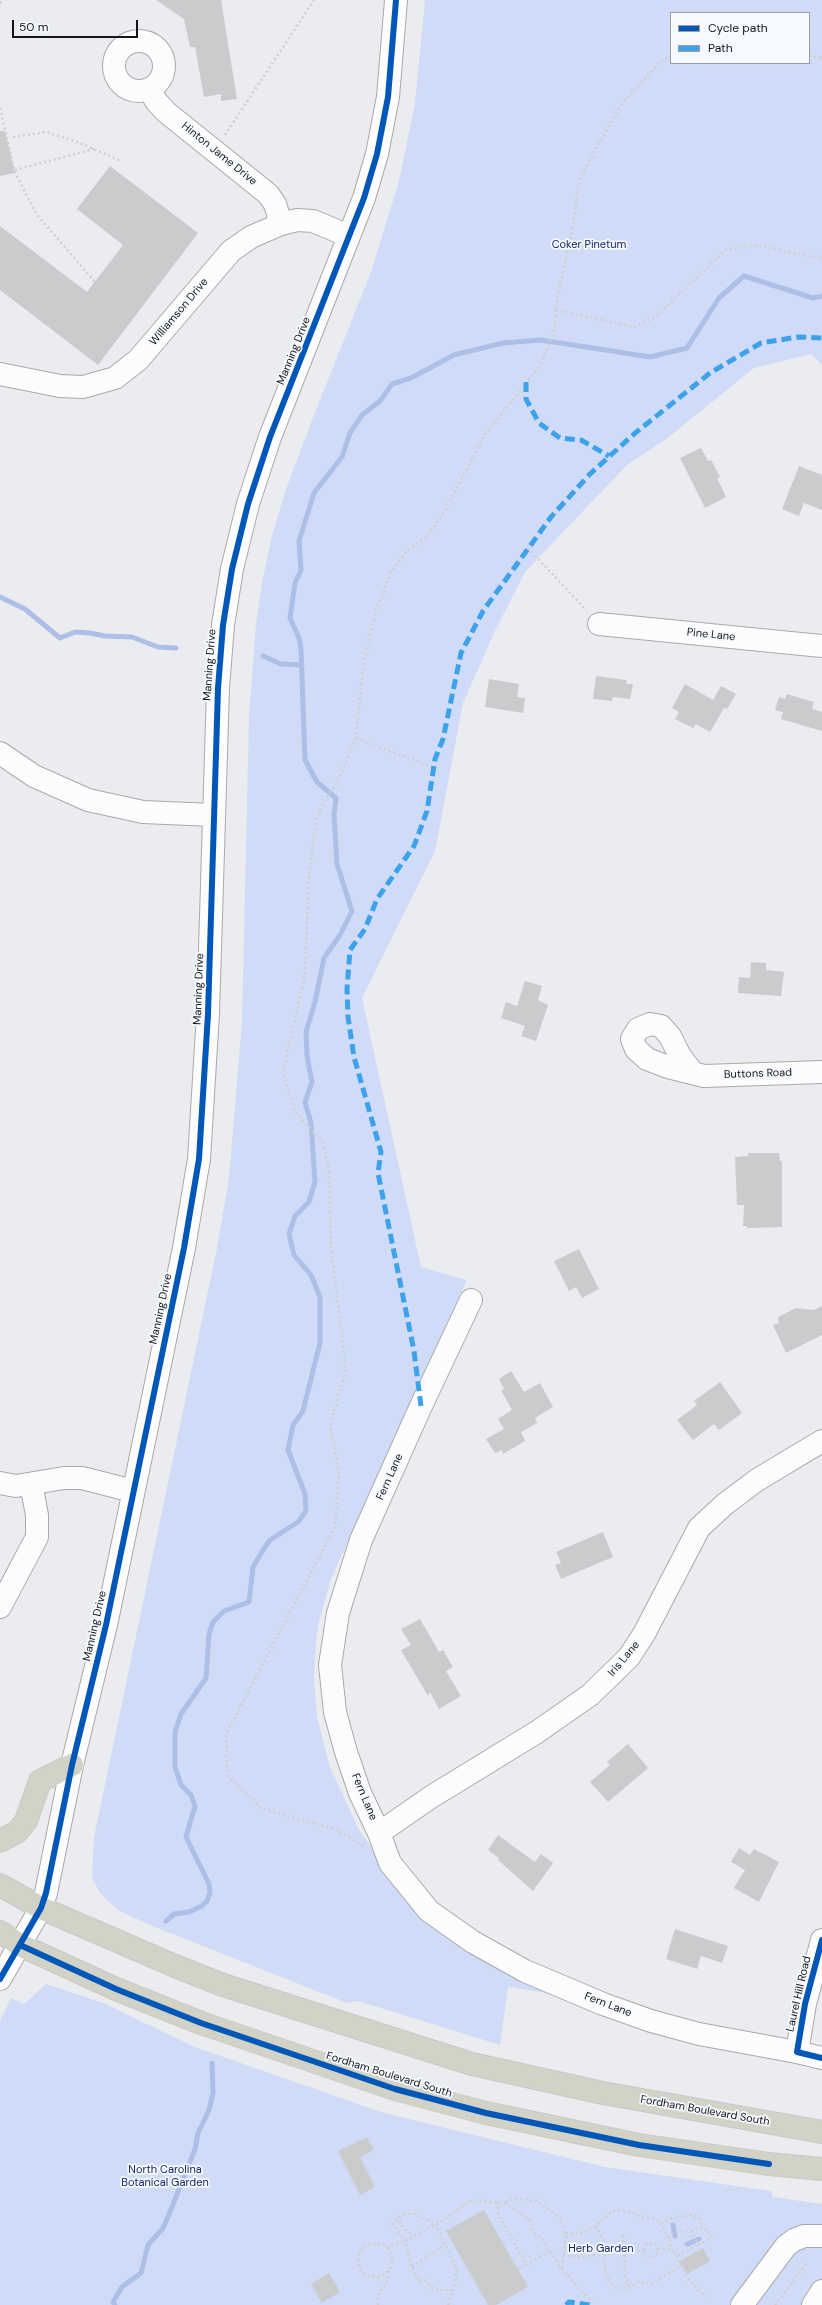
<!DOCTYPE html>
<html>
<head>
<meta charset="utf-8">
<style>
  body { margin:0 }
  #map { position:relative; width:822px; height:2305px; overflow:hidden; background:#ebecef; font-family:"DM Sans",sans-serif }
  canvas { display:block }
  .legend { position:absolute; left:670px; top:12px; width:140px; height:52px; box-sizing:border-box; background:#f6f9ff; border:1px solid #9c9ea3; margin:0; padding:5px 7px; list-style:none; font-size:12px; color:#151618 }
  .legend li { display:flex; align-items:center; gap:8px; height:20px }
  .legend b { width:20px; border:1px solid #9c9ea3 }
  .scale { position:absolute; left:12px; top:20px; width:126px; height:18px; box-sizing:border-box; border:2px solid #151618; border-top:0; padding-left:5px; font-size:12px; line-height:14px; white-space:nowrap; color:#151618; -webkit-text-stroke:3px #f6f9ff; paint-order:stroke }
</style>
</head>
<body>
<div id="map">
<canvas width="822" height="2305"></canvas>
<ul class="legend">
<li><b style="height:5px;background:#0057b8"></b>Cycle path</li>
<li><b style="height:5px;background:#3da2ea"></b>Path</li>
</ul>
<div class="scale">50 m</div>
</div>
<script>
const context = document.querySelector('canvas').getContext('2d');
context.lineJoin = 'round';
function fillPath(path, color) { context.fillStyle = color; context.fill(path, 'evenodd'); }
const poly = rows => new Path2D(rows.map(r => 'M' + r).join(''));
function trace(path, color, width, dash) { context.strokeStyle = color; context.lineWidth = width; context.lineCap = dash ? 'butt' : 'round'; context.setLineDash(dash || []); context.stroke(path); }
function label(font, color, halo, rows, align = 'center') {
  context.font = font + ' "DM Sans",sans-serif'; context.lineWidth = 3.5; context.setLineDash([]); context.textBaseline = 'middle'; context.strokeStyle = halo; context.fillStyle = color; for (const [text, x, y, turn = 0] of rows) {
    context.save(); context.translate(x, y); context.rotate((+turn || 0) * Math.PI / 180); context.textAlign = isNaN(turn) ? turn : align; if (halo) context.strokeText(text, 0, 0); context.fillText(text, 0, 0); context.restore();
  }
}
const green = poly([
  [425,0,822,0,822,365,811,354,754,368,665,440,628,464,525,572,495,631,463,703,435,851,362,998,421,1267,467,1280,331,1579,319,1621,316,1642,314,1677,317,1717,330,1767,359,1830,394,1880,575,1997,508,1987,500,2045,358,2001,347,2003,155,1927,119,1911,100,1893,92,1878,94,1837,217,1248,229,1178,242,1021,249,717,256,624,263,577,273,532,286,489,312,420,371,272,399,181,415,103],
  [671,13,809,13,809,63,671,63],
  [46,1984,103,2003,195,2047,381,2112,605,2167,771,2191,773,2197,822,2204,822,2305,0,2305,0,2021,11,1998,24,2004]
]);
const stream = poly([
  [0,597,25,609,60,638,75,632,90,633,105,636,132,637,158,647,176,648],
  [263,656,281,664,302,665],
  [166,1921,174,1914,189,1912,202,1906,207,1901,210,1893,209,1884,186,1837,195,1806,191,1795,181,1785,175,1767,175,1732,181,1714,206,1678,209,1634,213,1622,224,1611,249,1602,253,1567,263,1550,270,1540,298,1522,306,1511,305,1494,288,1450,293,1425,303,1411,320,1343,320,1297,311,1275,294,1255,289,1234,295,1216,309,1202,315,1181,311,1123,305,1102,312,1082,307,1056,306,1032,315,1002,324,958,340,935,352,911,337,864,334,815,336,798,317,782,305,760,301,649,299,638,290,618,295,583,301,570,299,541,314,493,342,457,350,433,362,415,380,401,392,384,411,378,454,355,503,343,541,340,650,357,687,348,719,298,744,276,813,298,822,296],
  [673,2225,675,2236],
  [687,2244,699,2239],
  [115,2305,113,2302,122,2287,141,2273,148,2245,163,2228,170,2212,195,2149,198,2133,209,2110,213,2093,212,2063]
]);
const building = poly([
  [156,0,221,0,237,99,221,101,221,94,204,97,195,47,190,47,184,19],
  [0,131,5,131,15,173,0,176],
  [110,166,198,233,98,365,0,290,0,226,87,292,123,245,77,209],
  [701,448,708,461,711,460,720,477,717,478,726,497,705,508,680,458],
  [799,466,822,475,822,510,804,503,799,516,782,509],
  [596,676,626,680,627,684,633,684,630,699,613,697,612,701,593,699],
  [489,679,519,684,517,697,525,698,523,713,485,707],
  [685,684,713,700,721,686,736,694,727,709,724,708,710,732,696,724,693,728,675,719,679,712,672,708],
  [787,694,814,702,812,709,822,712,822,731,781,719,783,712,775,710,779,697,785,699],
  [751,962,766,963,766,970,784,972,781,996,738,993,739,977,750,978],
  [525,981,542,986,538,1000,548,1005,536,1041,521,1036,525,1026,501,1018,506,1002,517,1006],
  [748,1153,779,1153,780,1161,782,1161,782,1227,747,1228,747,1226,743,1226,744,1205,737,1205,735,1157,748,1156],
  [579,1249,599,1289,582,1298,576,1287,569,1291,554,1261],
  [822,1306,822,1335,786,1353,773,1325,779,1323,778,1317,796,1308,814,1310],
  [511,1371,524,1392,540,1383,553,1407,535,1418,537,1423,521,1432,525,1441,503,1454,502,1450,495,1453,486,1439,504,1429,498,1419,512,1410,501,1390,504,1389,499,1379],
  [720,1382,742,1413,719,1430,714,1424,693,1440,677,1420,697,1405,694,1401],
  [603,1532,613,1557,561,1579,555,1565,561,1563,556,1552],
  [420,1619,439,1652,443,1650,453,1667,446,1671,461,1696,439,1709,430,1692,428,1696,401,1650,411,1645,401,1629],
  [628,1744,648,1768,608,1802,590,1782,610,1765,607,1762],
  [498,1835,535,1862,541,1854,553,1863,533,1891,498,1860,499,1858,488,1850],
  [739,1848,750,1855,754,1849,779,1862,759,1902,734,1888,745,1870,731,1862],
  [675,1929,728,1946,722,1963,701,1956,697,1969,666,1959],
  [367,2137,374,2150,360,2157,375,2187,360,2195,338,2151],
  [484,2210,528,2287,496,2305,488,2305,446,2231],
  [703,2248,710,2261,687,2274,680,2261],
  [329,2273,340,2292,322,2303,311,2284]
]);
const path = poly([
  [0,3,3,0],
  [809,55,822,59],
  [0,108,15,173,37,215,95,282],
  [225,135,314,0],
  [13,137,46,132,78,142,121,161],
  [15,170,94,149],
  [556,310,634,327,656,317,725,250,758,245,817,258,822,256],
  [528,548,586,610],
  [356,738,434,768],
  [363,1846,335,1829,263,1809,227,1775,226,1734,335,1527,339,1471,330,1425,346,1370,331,1248,329,1170,323,1142,295,1112,283,1073,305,974,309,874,316,820,325,799,337,783,356,738,363,667,375,613,391,572,406,552,425,538,443,514,484,436,539,367,555,330,556,304,572,232,580,178,620,106,661,61,671,56],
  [497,2202,499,2215,526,2265,549,2251],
  [506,2202,515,2198,538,2201,560,2218,566,2233,562,2268],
  [401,2216,400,2223,412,2236],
  [661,2223,668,2219,691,2215,699,2218,703,2227],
  [596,2226,603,2241,606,2276,615,2288,629,2288,637,2282,651,2284,677,2268,682,2263],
  [691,2231,703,2227,712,2236,708,2240,696,2246],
  [566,2233,580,2234,596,2226,612,2211,621,2210,659,2221,669,2237,674,2232,691,2231,696,2240,696,2246,677,2256,671,2249,669,2237],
  [623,2235,625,2269,624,2272,629,2288],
  '358 2260a17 17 0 1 1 34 0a17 17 0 1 1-34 0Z',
  '644 2250a7 7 0 1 1 14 0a7 7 0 1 1-14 0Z',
  [387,2248,405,2241,436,2224,473,2200,505,2203,530,2220,534,2233,542,2239,562,2269,594,2305],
  [658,2249,671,2249],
  [563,2255,579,2257,644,2250],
  [677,2256,687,2278,706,2297],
  [412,2267,445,2245],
  [518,2269,526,2265],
  [378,2305,378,2295,387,2281,390,2269],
  [448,2305,452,2294,453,2290,457,2271,436,2224,412,2213,401,2216,393,2224,405,2241,412,2267,419,2281,425,2280,431,2287,438,2290,453,2290],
  [775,2305,807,2263]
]);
const minor = poly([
  '114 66a25 25 0 1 1 50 0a25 25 0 1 1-50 0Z',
  [149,89,156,101,166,112,268,194,275,204,281,224],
  [0,374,60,386,83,387,115,378,138,360,231,251,251,237,281,224,297,220,313,221,349,236],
  [599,624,822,646],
  [0,753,34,776,88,800,143,812,213,815],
  [693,1073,680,1056,670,1036,661,1026,650,1024,638,1029,632,1039,636,1049,647,1059,668,1067,704,1076,822,1072],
  [471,1300,421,1406,361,1540,338,1613,330,1665,335,1712,346,1752,360,1793,379,1833,390,1863,429,1911,473,1942,525,1971,603,2004,651,2021,699,2034,797,2052,822,2058],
  [0,1483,16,1486,64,1478,82,1478,133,1491],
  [0,1607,37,1537,37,1515,31,1484],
  [379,1833,431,1797,537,1732,590,1695,629,1657,644,1634,699,1528,725,1504,757,1480,822,1441],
  [0,1979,41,1908,46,1893,72,1765,106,1625,184,1248,199,1159,208,1014,218,688,223,625,232,569,248,504,270,437,364,198,377,154,388,97,396,0],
  [797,2052,805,2004,822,1940],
  [742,2305,786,2246,794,2240,804,2236,822,2236],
  [813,2305,822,2291]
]);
const highway = poly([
  [0,1841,17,1832,26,1821,40,1781,72,1765],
  [0,1885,41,1908,175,1966,223,1985,472,2064,603,2093,822,2132],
  [0,1932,20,1945,116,1989,201,2023,395,2089,486,2113,639,2145,769,2164,822,2169]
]);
const quiet = poly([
  [526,382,526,399,539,423,560,438,581,440,609,456],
  [421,1406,414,1351,378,1173,381,1152,354,1057,348,1017,347,989,350,950,365,929,377,899,414,846,427,811,435,759,443,739,461,653,483,611,551,517,590,474,634,434,710,373,761,343,798,337,822,338],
  [566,2305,569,2302,590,2305]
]);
const cycleway = poly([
  [822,1940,805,2004,797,2052,822,2058],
  [20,1945,116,1989,201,2023,395,2089,486,2113,639,2145,769,2164],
  [0,1979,41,1908,46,1893,72,1765,106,1625,184,1248,199,1159,208,1014,218,688,223,625,232,569,248,504,270,437,364,198,377,154,388,97,396,0]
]);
const streetNames = [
  ["Hinton Jame Drive",219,154,39],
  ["Williamson Drive",179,312,-50],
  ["Manning Drive",294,351,-68],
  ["Pine Lane",711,635,6],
  ["Manning Drive",210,665,-86],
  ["Manning Drive",199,989,-88],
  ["Buttons Road",758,1074,-2],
  ["Manning Drive",161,1309,-78],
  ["Fern Lane",390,1477,-66],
  ["Manning Drive",95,1626,-77],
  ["Iris Lane",624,1659,-50],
  ["Fern Lane",364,1797,67],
  ["Laurel Hill Road",799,1994,-77],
  ["Fern Lane",608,2005,21],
  ["Fordham Boulevard South",389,2075,17],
  ["Fordham Boulevard South",705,2111,10]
];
const parkNames = [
  ["Coker Pinetum",589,245],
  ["North Carolina",165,2170],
  ["Botanical Garden",165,2183],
  ["Herb Garden",601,2249]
];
fillPath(green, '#d0dcf7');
trace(stream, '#adbee7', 5);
fillPath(building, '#cacbcd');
trace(minor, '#a8a9ab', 24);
trace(highway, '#c9c9cb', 24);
trace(path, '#cfcfd0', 2.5, [2, 3]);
trace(minor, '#fcfcfd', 22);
trace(highway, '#d2d2c6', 22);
trace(quiet, '#3da2ea', 5, [10, 5]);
trace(cycleway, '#0057b8', 6);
label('11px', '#151618', '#f6f9ff', streetNames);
label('11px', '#142668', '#f6f9ff', parkNames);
</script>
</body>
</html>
